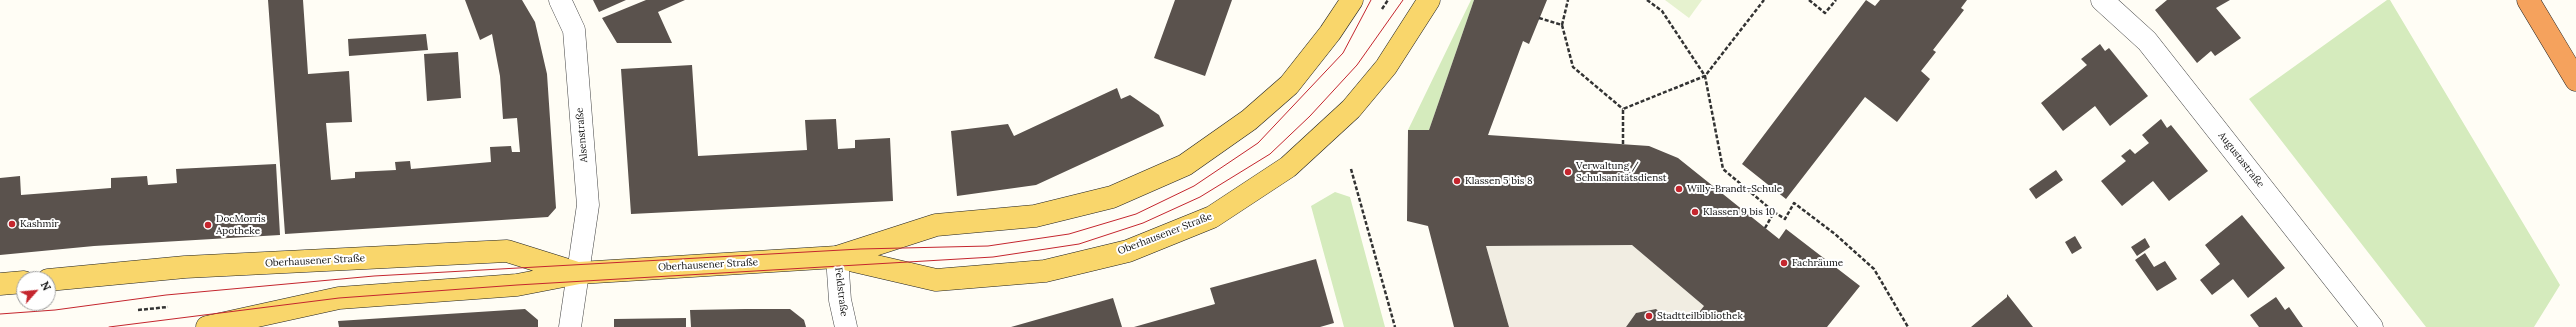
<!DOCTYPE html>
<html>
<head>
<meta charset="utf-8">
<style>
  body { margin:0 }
  #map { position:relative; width:2576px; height:327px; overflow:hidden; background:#fffdf5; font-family:Lora,serif }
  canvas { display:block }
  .north { position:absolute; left:16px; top:271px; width:40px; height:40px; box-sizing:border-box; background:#fff; border:1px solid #a0a0a0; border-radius:50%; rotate:63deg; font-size:11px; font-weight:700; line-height:16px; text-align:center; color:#111 }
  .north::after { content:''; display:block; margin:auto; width:14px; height:18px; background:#c4262e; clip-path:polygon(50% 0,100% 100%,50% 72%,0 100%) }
</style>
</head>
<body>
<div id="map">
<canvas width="2576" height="327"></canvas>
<div class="north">N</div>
</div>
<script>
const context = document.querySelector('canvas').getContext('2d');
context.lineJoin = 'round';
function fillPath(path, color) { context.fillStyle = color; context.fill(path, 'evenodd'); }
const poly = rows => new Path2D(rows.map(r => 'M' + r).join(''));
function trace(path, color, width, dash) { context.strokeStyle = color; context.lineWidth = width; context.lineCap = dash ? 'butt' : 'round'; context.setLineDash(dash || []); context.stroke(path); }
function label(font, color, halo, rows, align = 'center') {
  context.font = font + ' Lora,serif'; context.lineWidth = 4; context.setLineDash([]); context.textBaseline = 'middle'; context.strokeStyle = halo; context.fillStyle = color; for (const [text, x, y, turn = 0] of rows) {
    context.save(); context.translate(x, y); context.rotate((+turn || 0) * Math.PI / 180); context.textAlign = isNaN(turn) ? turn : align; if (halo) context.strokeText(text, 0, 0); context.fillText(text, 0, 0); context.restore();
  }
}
const green = poly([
  [1471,0,1474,0,1429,130,1408,130],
  [2387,0,2390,0,2560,285,2534,327,2426,327,2249,99],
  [1335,192,1350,197,1385,327,1344,327,1311,206]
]);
const pitch = poly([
  [1665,0,1702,0,1689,18]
]);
const plaza = poly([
  [1632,245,1704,306,1692,321,1689,318,1670,321,1656,309,1636,313,1626,327,1509,327,1486,246]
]);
const building = poly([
  [268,0,303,0,308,74,349,71,352,122,326,123,331,180,355,178,355,172,396,170,395,162,410,161,411,169,491,162,490,147,511,146,512,152,520,152,517,118,503,119,500,76,492,34,480,40,465,0,522,0,535,22,547,74,556,208,548,217,285,234],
  [593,0,626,0,599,12],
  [646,0,685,0,658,12,672,43,617,43,602,18],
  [1175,0,1232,0,1205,76,1154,58],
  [1474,0,1547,0,1529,44,1523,41,1488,135,1649,146,1678,158,1779,239,1786,229,1860,286,1827,327,1626,327,1636,313,1656,309,1670,321,1689,318,1692,321,1704,306,1632,245,1486,246,1509,327,1454,327,1428,226,1407,221,1408,130,1429,130],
  [1866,0,1875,6,1880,0,1967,0,1961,8,1964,10,1933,50,1936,52,1921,71,1930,79,1897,122,1865,97,1786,199,1742,164],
  [2167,0,2230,0,2216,8,2241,38,2215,56,2211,51,2197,63,2155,10],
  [426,34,428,50,349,56,348,39],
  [2100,44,2105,51,2109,48,2148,96,2110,126,2095,106,2063,131,2041,103,2087,65,2081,59],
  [458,52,461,98,427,101,424,54],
  [692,65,698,156,807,150,805,120,836,119,838,149,855,148,855,140,890,138,893,201,631,214,621,69],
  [1117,88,1121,99,1130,95,1159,115,1164,126,1036,185,957,196,951,131,1008,124,1014,136],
  [2161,119,2167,128,2171,125,2208,171,2169,201,2153,181,2122,206,2101,181,2126,161,2121,156,2130,149,2135,154,2149,143,2142,135],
  [276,164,280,235,94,246,0,255,0,178,20,176,21,195,111,188,111,178,147,176,148,185,177,183,176,169],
  [2056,170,2063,180,2036,199,2029,189],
  [2242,215,2285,268,2248,298,2233,279,2212,295,2200,280,2220,264,2205,245],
  [2075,236,2082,248,2072,254,2065,242],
  [2145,238,2150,247,2137,256,2131,247],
  [2145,253,2154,267,2165,261,2177,279,2157,291,2135,260],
  [1316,259,1334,323,1320,327,1134,327,1215,304,1210,288],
  [2007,294,2033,327,1971,327,2007,297],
  [2276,297,2285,310,2289,307,2303,327,2259,327,2250,315],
  [1113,298,1122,327,1011,327],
  [525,309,538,320,538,327,339,327,338,321],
  [745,309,790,309,804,320,806,327,691,327,690,310],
  [686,318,686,327,614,327,614,319]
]);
const path = poly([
  [1647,0,1662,11,1705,76,1723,169,1774,212],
  [1809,0,1825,13,1836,0],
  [1382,9,1388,0],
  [1539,18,1562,25,1568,0],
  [1562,25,1573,67,1623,109],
  [1623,144,1623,109,1705,76,1764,0],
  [1351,169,1395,327],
  [1765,228,1774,212,1785,219,1794,203,1835,234,1874,269,1908,327],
  [138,310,168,307]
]);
const minor = poly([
  [560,0,574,30,588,205,570,327],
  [2102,0,2147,41,2372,327],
  [837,257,840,300,846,327]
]);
const major = poly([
  [837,257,936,280,1045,271,1128,251,1212,217,1288,167,1351,109,1386,67,1429,0],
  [48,280,185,267,507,251,574,272],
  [0,284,24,282],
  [207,327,339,298,517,285,579,273,837,257,936,225,1035,216,1112,197,1185,165,1249,120,1289,85,1330,33,1352,0]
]);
const highway = poly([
  [2528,0,2576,80]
]);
const tram = poly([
  [0,314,55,310,166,295,374,276,860,249,988,246,1069,234,1136,214,1194,186,1258,143,1343,53,1371,0],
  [109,327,339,298,517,285,993,257,1079,244,1143,223,1200,197,1270,154,1310,116,1357,65,1403,0]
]);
const markers = [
  [1568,172,4,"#c4262e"],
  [1457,181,4,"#c4262e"],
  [1679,189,4,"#c4262e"],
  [1695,212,4,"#c4262e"],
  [12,224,4,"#c4262e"],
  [208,225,4,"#c4262e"],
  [1784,263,4,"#c4262e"],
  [1649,316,4,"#c4262e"]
];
const streetNames = [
  ["Alsenstraße",582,135,-95],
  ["Augustastraße",2241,160,52],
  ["Oberhausener Straße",1165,234,-21],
  ["Oberhausener Straße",315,261,-3],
  ["Oberhausener Straße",708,265,-3],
  ["Feldstraße",841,292,83]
];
const poiNames = [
  ["Verwaltung /",1576,166],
  ["Schulsanitätsdienst",1576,178],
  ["Klassen 5 bis 8",1465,181],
  ["Willy-Brandt-Schule",1687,189],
  ["Klassen 9 bis 10",1703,212],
  ["DocMorris",216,219],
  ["Apotheke",216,231],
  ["Kashmir",20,224],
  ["Fachräume",1792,263],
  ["Stadtteilbibliothek",1657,316]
];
fillPath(green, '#d5ebbd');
fillPath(pitch, '#e6f2cf');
fillPath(plaza, '#f1ede2');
fillPath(building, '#5a524d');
trace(minor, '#444', 23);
trace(major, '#222', 23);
trace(highway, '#222', 23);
trace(path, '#333', 2.5, [4, 2]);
trace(minor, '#fff', 22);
trace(major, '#f9d66b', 22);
trace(highway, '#f5a25d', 22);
trace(tram, '#c4262e', 1);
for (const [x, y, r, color] of markers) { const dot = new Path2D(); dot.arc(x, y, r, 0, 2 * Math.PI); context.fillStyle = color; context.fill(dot); trace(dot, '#fff', 1.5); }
label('10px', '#111', '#fff', streetNames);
label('10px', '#111', '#fff', poiNames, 'left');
</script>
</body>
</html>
